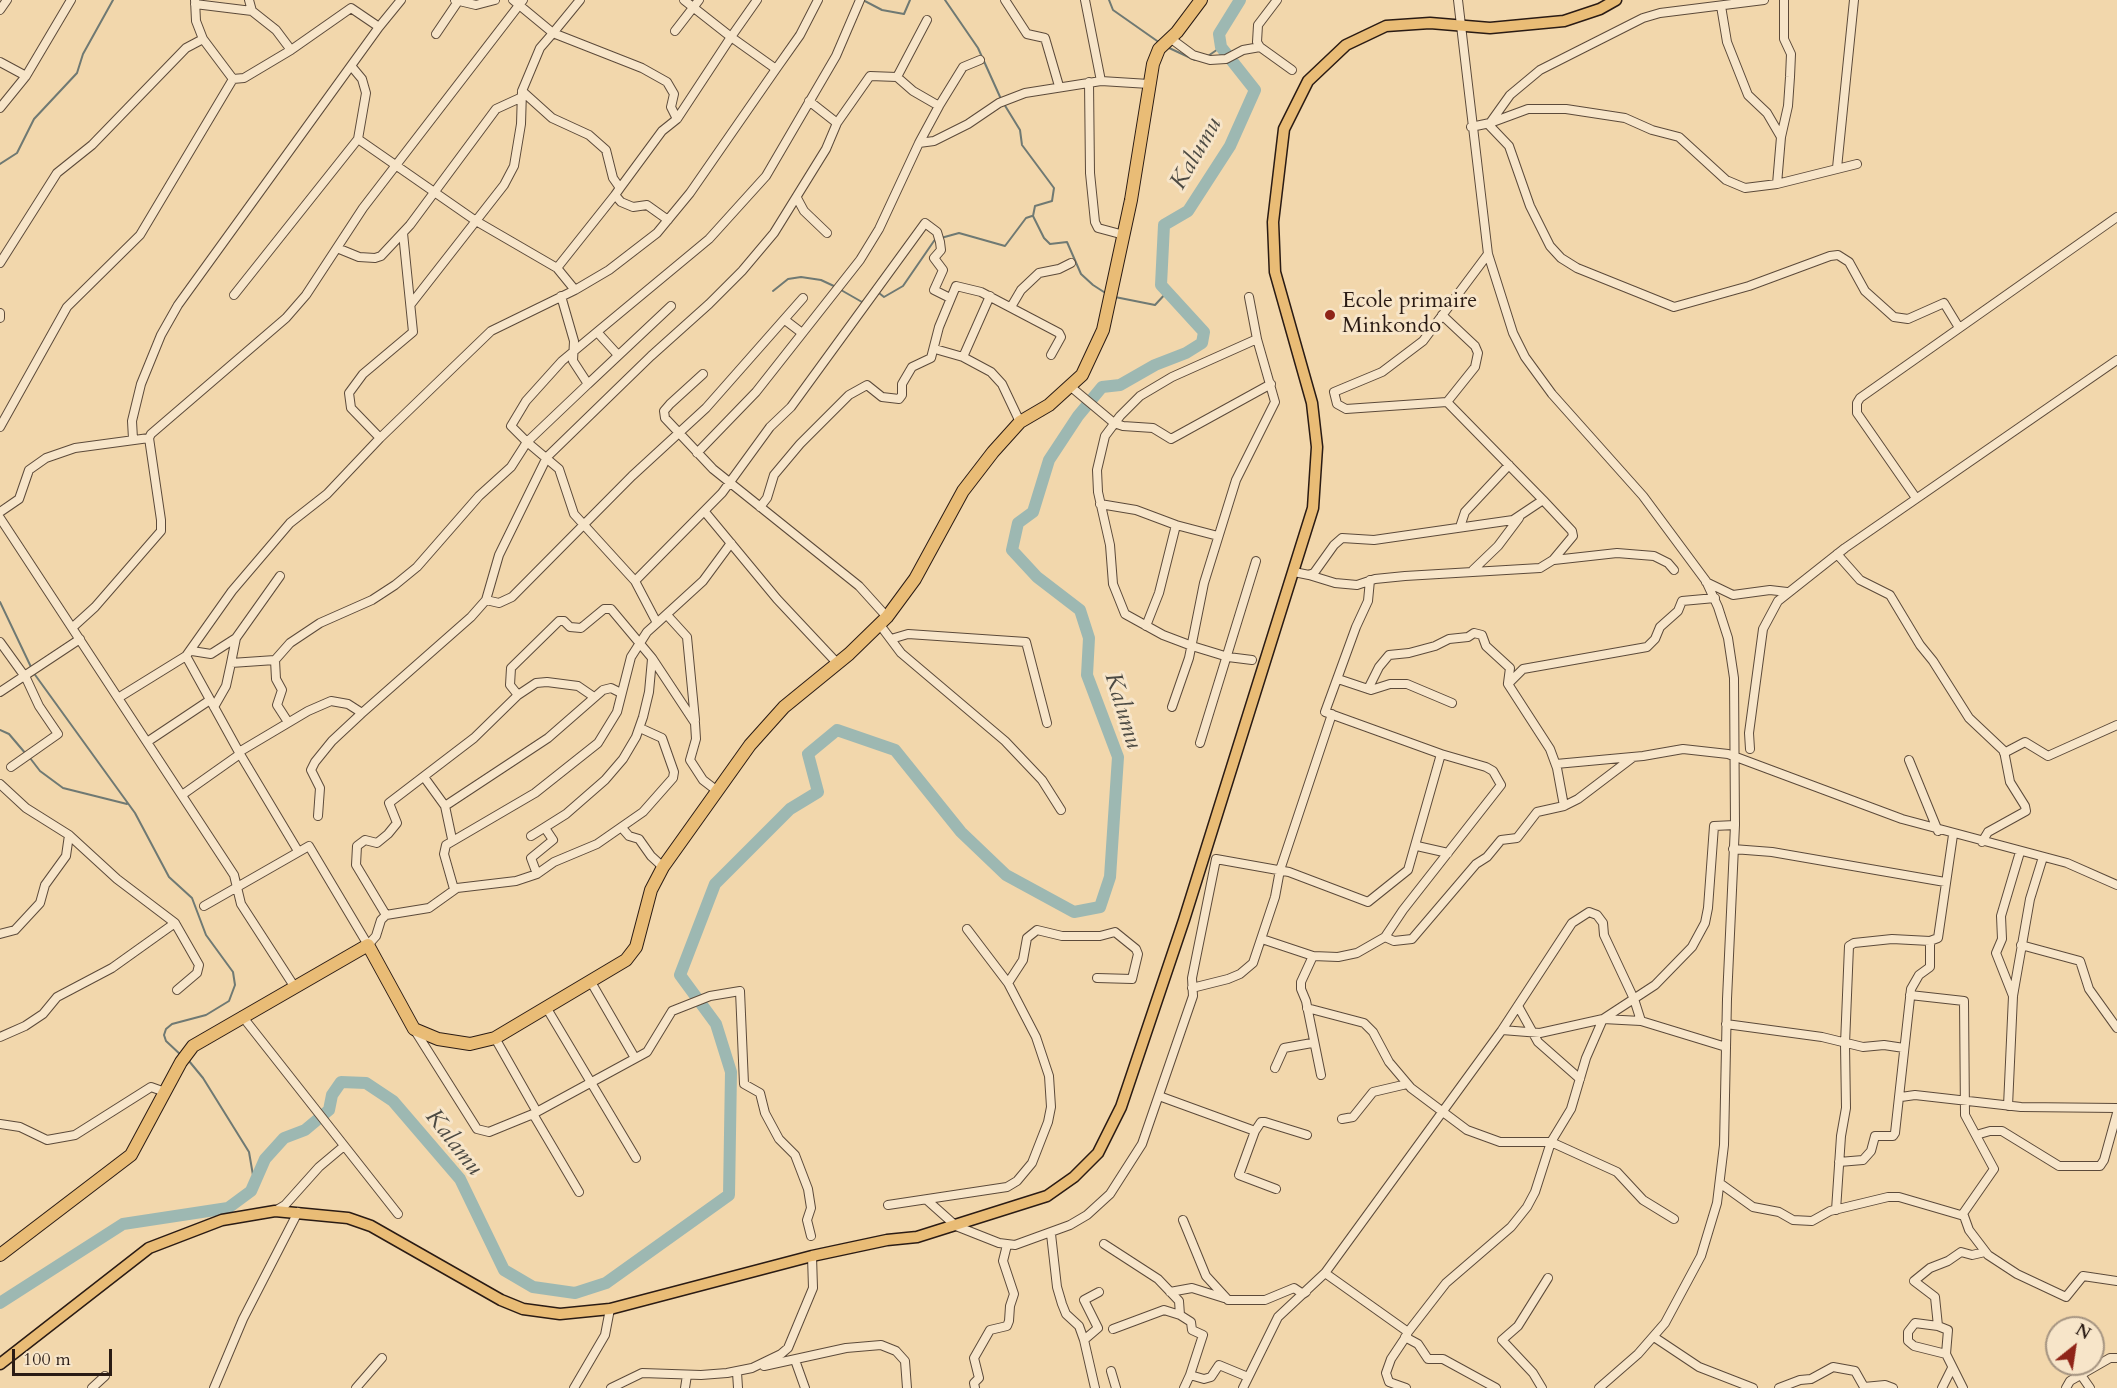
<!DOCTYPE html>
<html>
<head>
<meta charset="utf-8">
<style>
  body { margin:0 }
  #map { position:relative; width:2117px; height:1388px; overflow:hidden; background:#f2d7ac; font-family:Cardo,serif }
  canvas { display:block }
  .north { position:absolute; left:2045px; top:1316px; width:60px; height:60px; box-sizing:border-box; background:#f7e5c9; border:2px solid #a59481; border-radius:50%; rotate:30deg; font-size:16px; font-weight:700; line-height:24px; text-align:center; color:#2a1b14 }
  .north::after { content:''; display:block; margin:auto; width:21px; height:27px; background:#8f2418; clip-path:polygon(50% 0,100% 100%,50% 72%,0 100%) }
  .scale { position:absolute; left:12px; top:1349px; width:100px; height:27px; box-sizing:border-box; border:3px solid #2a1b14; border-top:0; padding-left:8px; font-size:18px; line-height:21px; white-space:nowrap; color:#2a1b14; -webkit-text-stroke:4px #f7e5c9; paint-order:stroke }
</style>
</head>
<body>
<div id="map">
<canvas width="2117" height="1388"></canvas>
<div class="north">N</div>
<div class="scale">100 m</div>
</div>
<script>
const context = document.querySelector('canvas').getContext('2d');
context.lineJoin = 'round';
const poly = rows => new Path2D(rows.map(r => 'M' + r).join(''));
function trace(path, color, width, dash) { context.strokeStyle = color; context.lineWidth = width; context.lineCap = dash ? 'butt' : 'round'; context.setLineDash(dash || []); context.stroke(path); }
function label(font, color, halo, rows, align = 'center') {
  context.font = font + ' Cardo,serif'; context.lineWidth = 6; context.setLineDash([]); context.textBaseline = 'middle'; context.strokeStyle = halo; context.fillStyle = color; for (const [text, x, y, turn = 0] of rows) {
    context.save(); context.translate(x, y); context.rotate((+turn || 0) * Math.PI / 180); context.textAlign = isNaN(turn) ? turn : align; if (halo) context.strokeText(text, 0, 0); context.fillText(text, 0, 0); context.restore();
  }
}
const stream = poly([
  [863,0,882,10,904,14,910,0],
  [945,0,978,48,1001,99],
  [1109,0,1113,10,1160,43],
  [1167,47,1195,60],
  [1208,56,1221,47],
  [1004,104,1020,130,1022,145,1054,188,1052,201,1035,206,1033,216,1044,238,1050,244,1067,242,1081,274,1093,285,1107,294],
  [0,164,17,153,34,119,77,73,83,54,113,0],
  [941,238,959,233,1005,246,1026,218,1032,216],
  [841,290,862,302,865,300],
  [773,291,788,279,801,277,821,280,836,287],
  [879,293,884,297,903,286,936,238],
  [1115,297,1155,305,1167,292],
  [0,602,31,667],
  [33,672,135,813,169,877,192,898,206,935,233,972,235,985,229,1001,206,1015,172,1024,166,1029,164,1035,166,1041,182,1056],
  [0,730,9,734,26,754],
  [30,758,40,771,63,788,127,804],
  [189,1061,203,1078,249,1152,254,1181]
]);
const river = poly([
  [0,1303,123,1224,228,1208,251,1191,265,1159,284,1138,305,1130,329,1110,332,1095,341,1082,366,1083,393,1101,460,1179,504,1270,533,1287,575,1293,606,1283,729,1195,731,1072,716,1024,680,975,715,884,790,809,818,792,808,754,837,730,895,750,961,832,1006,875,1074,912,1100,907,1110,877,1118,757,1087,675,1089,638,1080,610,1037,577,1012,550,1018,523,1033,512,1049,460,1078,416,1102,387,1120,385,1155,365,1186,353,1202,343,1204,332,1161,285,1164,225,1188,211,1230,146,1255,90,1221,47,1219,34,1240,0]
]);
const minor = poly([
  [195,0,196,21,203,39,233,79],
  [249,0,252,11,276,30,291,50],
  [455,0,476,5,495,0],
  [580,0,553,33,642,68,667,82,674,94,671,107,677,119],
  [757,0,731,37,776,69],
  [1005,0,1027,34,1045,38,1059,86],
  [1085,0,1101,81],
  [1277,0,1258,25,1257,42,1260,47,1292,70],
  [1458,0,1488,254,1513,333,1525,357,1552,394,1643,496,1706,581,1718,607,1728,638,1734,678,1735,825,1727,999,1724,1145,1717,1203,1701,1256,1665,1323,1638,1354,1599,1388],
  [195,4,252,11],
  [1721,6,1727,42,1748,95,1767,113,1781,137,1777,184],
  [0,10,7,0],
  [675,31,699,0],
  [436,34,459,0],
  [1170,38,1193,55,1210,60,1226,59,1243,50,1260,47],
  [0,62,26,76],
  [352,67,362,79,366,93,358,139,476,221,557,268,575,290],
  [897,77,913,91,939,106,919,143],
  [233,79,244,78,291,50,351,8,379,27,401,0],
  [1089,82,1090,173,1095,222,1098,228,1124,235],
  [522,91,552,118,589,135,606,150,613,178,620,188,615,195,621,202,633,207,647,205,668,220],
  [939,106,963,67,980,60],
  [0,108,26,76,71,0],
  [837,123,870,76,897,77,927,20],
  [1490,123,1528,109,1566,109,1625,118,1652,130,1679,137,1726,180,1745,188,1777,184,1857,164],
  [1488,124,1509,146,1530,206,1550,246,1561,258,1577,268,1674,307,1749,286,1830,256,1838,255,1849,262,1865,291,1894,317,1908,319,1944,303,1958,326],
  [1471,127,1490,123,1510,95,1540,70,1643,18,1660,13,1764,0],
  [1781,137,1788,106,1790,77,1791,54,1784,39,1784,0],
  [1837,168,1854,0],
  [620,188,662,131,677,119,731,37,684,0],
  [797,198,804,211,827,233],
  [337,248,359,257,375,258,381,256,410,225,496,109,520,98],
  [0,263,57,173,92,145,186,48,203,39],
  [557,268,615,195],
  [234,295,358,139],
  [1249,297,1257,339,1172,377,1140,396,1120,416,1105,436,1097,470,1098,492,1110,545,1113,584,1125,614,1163,635,1192,646,1228,657,1252,660],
  [411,304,504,185,514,166,521,124,522,91,540,48,553,33,513,0],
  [1011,307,1021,290,1039,273,1059,269,1071,263],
  [0,313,0,318],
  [1442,315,1475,346,1478,353,1475,367,1447,402],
  [785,320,802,333],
  [598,333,618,355],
  [935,349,963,357,991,372,1002,384,1020,422],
  [963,357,990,296],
  [703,374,670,404,664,411,665,418,713,469,859,586,887,617],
  [588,384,671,306],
  [1071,387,1114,423,1123,426,1153,428,1171,439,1271,384],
  [0,427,67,307,140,235,233,79],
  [380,438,351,408,349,393,363,374,413,332,403,233],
  [133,439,132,421,141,384,161,335,178,305,379,27],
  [697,453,756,392,860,260,879,229,919,143,934,141,968,124,999,103,1025,93,1101,81,1149,84],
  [1916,498,1857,413,1857,403,1860,398,2117,217],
  [1100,504,1136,510,1176,525],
  [760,507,767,498,774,475,800,444,849,395,867,385,882,397,899,399,902,395,902,384,912,367,931,358,939,327,956,286,981,292,1059,333,1061,337,1051,355],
  [0,512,19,499,29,470,46,458,75,448,149,438],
  [705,512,777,599,838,664],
  [0,518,234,875,241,904,294,986],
  [1460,527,1465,512,1509,465],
  [1837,554,1860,580,1890,595,1920,645,1933,661,1969,718,2004,751,2010,782,2025,806,2026,811,1988,832,1982,842],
  [1554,560,1617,553,1654,556,1668,563,1674,570],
  [1473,570,1498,546,1519,518],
  [1294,572,1309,575,1314,573,1334,545,1342,538,1374,540,1513,520,1543,500],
  [1309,575,1335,583,1357,585,1375,579,1405,576,1540,568,1553,560,1573,536,1572,531,1543,500,1447,402,1346,409,1337,404,1334,392,1382,372,1423,341,1488,254],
  [635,581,722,493,770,427,791,407,925,223,937,232,940,242,941,250,934,258,943,270,934,290,950,298],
  [1706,582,1733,595,1770,590,1787,592],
  [486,600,499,603,512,597,632,476,706,408,803,298],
  [667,615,687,637,695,720],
  [657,623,703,581,731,543],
  [880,625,901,653,1005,741,1042,780,1061,810],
  [1146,626,1159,593,1176,525,1218,536],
  [73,627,95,607,161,531,161,520,149,438,151,434,286,318,306,295,363,208,523,0],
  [891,639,908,634,1026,642,1047,723],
  [0,642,26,678,39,706,58,734,11,767],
  [192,651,211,654,236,638],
  [186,656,240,754,298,851],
  [275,660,276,679,282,690,277,705,288,722],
  [231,663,236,638,280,576],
  [1338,679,1371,690,1390,684,1407,684,1452,703],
  [1368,689,1379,667,1389,655,1409,653,1435,646,1449,639,1468,637,1474,633,1482,635,1486,646,1510,668,1508,683],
  [0,692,80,639],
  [518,695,536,683,547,682,578,686,594,697],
  [118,698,186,656,232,591,290,523,327,494,380,438,491,331,575,290,609,270,657,233,690,193,776,69,800,35,818,0],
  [214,707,226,686,231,663,275,660,290,643,320,623,372,600,395,585,417,567,479,496,511,467,527,442,511,426,526,401,562,361,709,239,766,176,836,56,860,0],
  [1172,707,1189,658,1204,583,1236,480,1275,402,1257,339],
  [147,742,210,700],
  [1200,743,1256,561],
  [1750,749,1749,733,1763,629,1778,601,1845,548,2117,360],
  [239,752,308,711,331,701,348,704,362,713],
  [2004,753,2025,742,2048,756,2117,725],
  [1909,760,1938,831],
  [1556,764,1643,756,1683,749,1728,754,1902,819,2067,863,2117,885],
  [424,777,445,806,452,839],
  [0,784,26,808,69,835,117,879,175,923,199,965,197,973,177,990],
  [182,795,240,754],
  [445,806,548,738,603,690,611,688,621,693],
  [1564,806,1557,768,1550,749,1508,684,1523,669,1647,647,1655,639,1660,627,1678,611,1682,601,1715,598],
  [318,816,320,788,311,770,315,762,332,741,362,713,471,617,486,600,499,555,547,457,651,356,709,304,742,271,774,233,826,149,837,123,809,101],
  [622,828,629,836,639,839,651,856,663,867],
  [531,836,566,814,605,780,623,759,636,737,643,717,649,692,652,659],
  [1417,846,1448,853],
  [1733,849,1772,852,1945,882],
  [537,874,531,858,553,840,545,828],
  [454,889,444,854,446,845,535,793,598,743,617,712,631,657,647,632,657,623,635,581,574,514,559,469,527,442,588,384,573,361,574,341,561,296],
  [204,906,309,846,368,945,376,936,381,920,386,915,429,908,457,888,516,881,537,874,554,862,597,844,643,812,673,778,674,772,662,738,640,728],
  [386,915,356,865,357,846,365,840,377,843,388,834,397,823,389,803,474,738,518,695,510,685,511,668,559,621,564,621,570,627,581,628,604,609,611,609,652,658,695,723,696,739,690,760,703,780,716,790],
  [0,934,15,930,40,903,45,885,66,856,69,835],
  [1385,937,1394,941,1412,939,1476,864,1487,857,1501,840,1517,838,1537,812,1564,806,1578,799,1632,758],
  [1262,939,1313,956,1338,957,1357,953,1385,937,1403,910,1501,785,1493,771,1486,767,1441,754],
  [2021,945,2080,961,2089,989,2117,1028],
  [1313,956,1301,982,1301,989,1306,1001,1321,1075],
  [591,982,635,1058],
  [1008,983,1023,960,1027,938,1037,930,1062,936,1100,936,1115,932,1136,949,1138,954,1132,979,1097,978],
  [1192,988,1228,979,1240,974,1253,963,1275,897,1280,870,1332,714],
  [1910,995,1964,1001,1965,1115,1994,1169,1962,1215],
  [2013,996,1996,953,2002,939,2001,916,2020,852],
  [1518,1006,1538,1042,1580,1079],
  [546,1007,636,1158],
  [1307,1008,1364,1023,1373,1032,1389,1062,1411,1088,1467,1130,1500,1142,1551,1142,1571,1109,1586,1058,1603,1019,1641,1021,1726,1047],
  [242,1016,398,1214],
  [1726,1024,1822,1037,1863,1047,1884,1045,1904,1048],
  [414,1029,477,1129,489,1132,533,1114,647,1052,672,1011,710,996,740,991,744,1084,760,1093,765,1113,779,1139,795,1155,808,1189,811,1208,807,1220,811,1236],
  [1502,1030,1572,923,1589,912,1597,915,1603,923,1604,935,1634,999,1641,1021],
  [0,1037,25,1026,43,1014,57,997,112,968,175,923],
  [495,1038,537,1112],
  [1275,1068,1284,1048,1312,1043],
  [1159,1096,1255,1131,1261,1122,1265,1122,1307,1135],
  [1901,1097,1915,1095,2021,1107,2117,1108],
  [2008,1106,2013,996,2030,899,2043,857],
  [533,1114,579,1192],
  [1342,1119,1353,1117,1373,1092,1407,1084],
  [0,1124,20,1127,47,1140,75,1135,151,1087,165,1092],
  [1255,1131,1239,1175,1276,1189],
  [1976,1135,1990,1131,2002,1131,2059,1166,2100,1166,2104,1160,2117,1113],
  [1839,1162,1863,1160,1871,1151,1875,1136,1893,1136,1895,1133,1911,989,1919,975,1930,967,1930,941],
  [1721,1184,1753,1207,1779,1212,1793,1220,1812,1221,1830,1211,1888,1197,1899,1197,1964,1216,1969,1230,1988,1255,2017,1274,2066,1297,2083,1276,2117,1281],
  [928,1201,956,1226,999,1243,1015,1245,1070,1225,1087,1215,1110,1194,1142,1144,1193,996,1192,978,1216,859,1289,872,1368,902,1408,870,1441,754,1325,712,1356,627,1368,601,1370,580],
  [888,1205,1007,1187,1017,1181,1032,1163,1048,1122,1051,1107,1049,1076,1036,1037,1008,983,967,929],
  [1836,1210,1841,1136,1846,1108,1845,1044,1849,946,1854,943,1892,939,1930,941,1938,938,1953,835],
  [275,1211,285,1205,319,1167,344,1146],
  [1183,1220,1206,1276,1228,1300,1265,1300,1294,1288,1303,1294,1306,1292],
  [1051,1234,1057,1287,1062,1304,1066,1314,1079,1326,1084,1340],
  [1104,1244,1158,1279,1179,1301,1180,1315,1191,1322,1192,1330,1203,1335,1190,1375],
  [1325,1273,1408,1332,1446,1283,1511,1227,1527,1207,1535,1192,1551,1142,1617,1172,1643,1200,1674,1219],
  [1170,1292,1192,1288,1224,1298],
  [1938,1326,1915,1323,1908,1332,1908,1341,1914,1346,1946,1354,1963,1388],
  [1113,1329,1164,1310,1180,1315],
  [1405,1337,1418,1344,1428,1359,1443,1359,1496,1388],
  [1654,1337,1699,1367,1753,1388],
  [1946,1354,1948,1330,1938,1326,1935,1297,1914,1281,1930,1268,1948,1261,1961,1252,1972,1255,1985,1252],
  [795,1360,805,1388],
  [764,1366,846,1348,881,1345,896,1351,905,1361,907,1388],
  [1111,1371,1116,1388],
  [737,1372,738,1388],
  [2081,1375,2090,1388],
  [92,1388,105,1376],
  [214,1388,243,1319,298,1212],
  [356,1388,382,1358],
  [574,1388,605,1335,610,1309],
  [611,1388,642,1373,701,1375,727,1373,752,1368,781,1354,788,1348,813,1288,812,1256],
  [685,1388,687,1375],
  [975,1388,974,1383,979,1378,974,1358,990,1330,1007,1326,1009,1321,1010,1306,1014,1294,1003,1261,1007,1245],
  [1095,1388,1084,1340,1098,1328,1084,1300,1099,1292],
  [1184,1388,1190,1375,1204,1379,1211,1377,1219,1365,1248,1377],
  [1243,1388,1278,1317,1325,1273,1502,1030,1540,1033,1603,1019,1655,985,1692,947,1705,923,1708,908,1714,826,1735,825],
  [1406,1388,1389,1382,1386,1373,1391,1359,1407,1335],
  [1542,1388,1533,1373,1502,1340,1518,1326,1548,1278],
  [1779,1388,1800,1380,1811,1379,1833,1367,1855,1371,1864,1387,1885,1385,1893,1388],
  [1942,1388,1952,1368],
  [2066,1388,2070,1381,2110,1358,2117,1358]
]);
const major = poly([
  [0,1364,149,1248,222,1220,275,1211,348,1218,371,1226,501,1300,523,1309,560,1314,610,1309,812,1256,887,1240,917,1237,1047,1196,1074,1177,1098,1153,1121,1107,1184,920,1313,508,1317,447,1312,403,1275,272,1273,222,1284,129,1308,81,1346,45,1386,26,1430,23,1490,28,1564,21,1600,9,1616,0]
]);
const highway = poly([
  [0,1255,131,1155,181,1062,193,1046,368,945,414,1029,438,1039,470,1044,495,1038,626,960,636,947,651,890,663,867,750,745,784,707,849,654,887,617,915,579,963,491,993,452,1020,422,1049,405,1082,375,1103,330,1131,200,1153,64,1159,49,1177,32,1201,0]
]);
const markers = [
  [1330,315,6,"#8f2418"]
];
const poiNames = [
  ["Ecole primaire",1342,302],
  ["Minkondo",1342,327]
];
const waterNames = [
  ["Kalumu",1197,154,-60],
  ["Kalumu",1122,711,73],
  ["Kalamu",453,1143,52]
];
trace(stream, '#6f7973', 2);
trace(river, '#9db8b2', 12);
trace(minor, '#5c4a3a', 10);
trace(major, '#2a1b14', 13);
trace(highway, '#2a1b14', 14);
trace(minor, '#f7e5c9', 8);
trace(major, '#e9bc76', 10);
trace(highway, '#e9bc76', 12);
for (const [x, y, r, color] of markers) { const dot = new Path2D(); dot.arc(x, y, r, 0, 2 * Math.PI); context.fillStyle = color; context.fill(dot); trace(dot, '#f7e5c9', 2); }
label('22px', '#2a1b14', '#f7e5c9', poiNames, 'left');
label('italic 24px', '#4c4a43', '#f7e5c9', waterNames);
</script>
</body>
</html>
